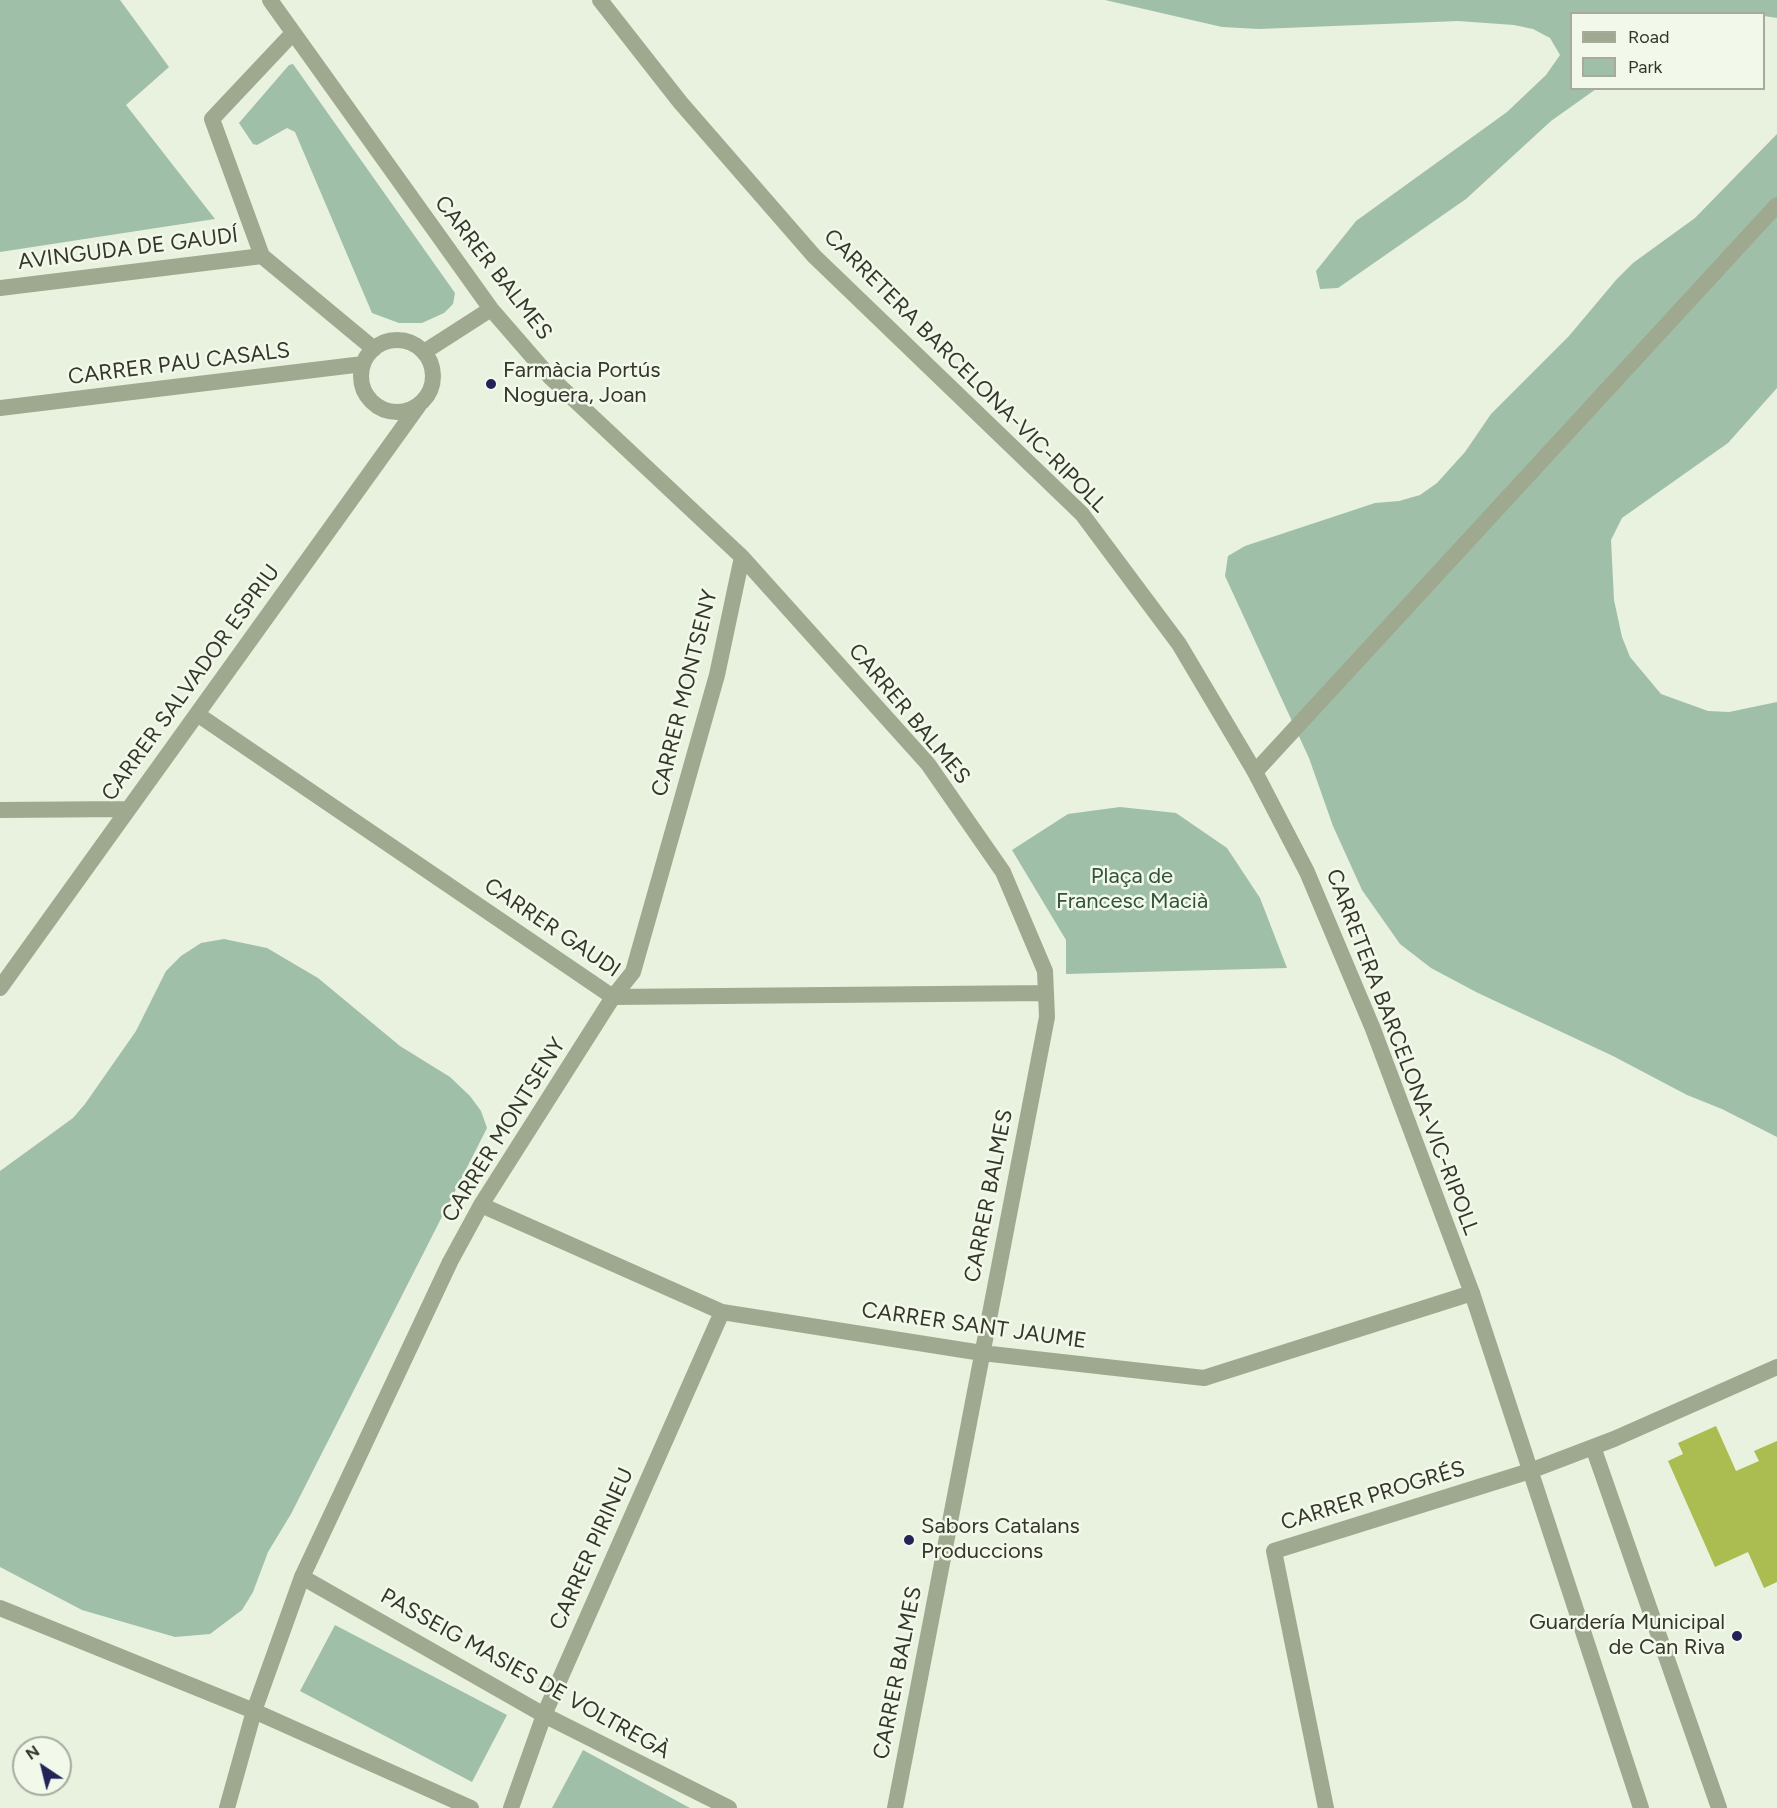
<!DOCTYPE html>
<html>
<head>
<meta charset="utf-8">
<style>
  body { margin:0 }
  #map { position:relative; width:1777px; height:1808px; overflow:hidden; background:#e9f1df; font-family:Figtree,sans-serif }
  canvas { display:block }
  .legend { position:absolute; left:1570px; top:12px; width:195px; height:78px; box-sizing:border-box; background:#f2f9eb; border:2px solid #a6ab9e; margin:0; padding:8px 10px; list-style:none; font-size:18px; color:#34372a }
  .legend li { display:flex; align-items:center; gap:12px; height:30px }
  .legend b { width:30px; border:2px solid #a6ab9e }
  .north { position:absolute; left:12px; top:1736px; width:60px; height:60px; box-sizing:border-box; background:#f2f9eb; border:2px solid #a6ab9e; border-radius:50%; rotate:325deg; font-size:16px; font-weight:700; line-height:24px; text-align:center; color:#34372a }
  .north::after { content:''; display:block; margin:auto; width:21px; height:27px; background:#222356; clip-path:polygon(50% 0,100% 100%,50% 72%,0 100%) }
</style>
</head>
<body>
<div id="map">
<canvas width="1777" height="1808"></canvas>
<ul class="legend">
<li><b style="height:8px;background:#9fa98f"></b>Road</li>
<li><b style="height:16px;background:#a0bfa8"></b>Park</li>
</ul>
<div class="north">N</div>
</div>
<script>
const context = document.querySelector('canvas').getContext('2d');
context.lineJoin = 'round';
function fillPath(path, color) { context.fillStyle = color; context.fill(path, 'evenodd'); }
const poly = rows => new Path2D(rows.map(r => 'M' + r).join(''));
function trace(path, color, width, dash) { context.strokeStyle = color; context.lineWidth = width; context.lineCap = dash ? 'butt' : 'round'; context.setLineDash(dash || []); context.stroke(path); }
function label(font, color, halo, rows, align = 'center') {
  context.font = font + ' Figtree,sans-serif'; context.lineWidth = 5; context.setLineDash([]); context.textBaseline = 'middle'; context.strokeStyle = halo; context.fillStyle = color; for (const [text, x, y, turn = 0] of rows) {
    context.save(); context.translate(x, y); context.rotate((+turn || 0) * Math.PI / 180); context.textAlign = isNaN(turn) ? turn : align; if (halo) context.strokeText(text, 0, 0); context.fillText(text, 0, 0); context.restore();
  }
}
const green = poly([
  [0,0,120,0,169,67,126,105,215,219,0,252],
  [1105,0,1777,0,1777,18,1764,16,1764,14,1572,14,1572,88,1596,89,1551,121,1466,199,1338,288,1320,289,1316,271,1356,221,1507,112,1546,75,1560,55,1550,38,1533,29,1514,25,1458,21,1259,29,1222,27],
  [293,64,455,293,453,304,444,313,422,323,399,323,372,313,295,132,287,128,257,145,253,144,239,123,289,65],
  [1777,134,1777,388,1728,443,1622,518,1611,540,1614,600,1622,637,1630,657,1661,694,1708,711,1729,712,1777,702,1777,1137,1722,1109,1687,1095,1613,1056,1478,993,1431,968,1400,944,1362,890,1333,826,1309,758,1225,576,1228,556,1245,546,1375,503,1399,501,1420,495,1437,483,1465,452,1491,414,1569,336,1616,280,1633,263,1695,218],
  [1120,807,1176,813,1227,848,1260,898,1287,968,1066,974,1066,940,1012,850,1068,814],
  [224,939,267,948,318,978,400,1046,450,1077,470,1096,481,1111,487,1128,291,1514,268,1552,253,1592,242,1610,210,1634,175,1637,82,1610,0,1567,0,1171,73,1118,85,1104,136,1031,166,971,181,956,201,943],
  [335,1625,507,1715,472,1782,300,1691],
  [583,1750,690,1808,552,1808]
]);
const building = poly([
  [1716,1426,1736,1471,1759,1461,1754,1451,1777,1441,1777,1582,1764,1588,1748,1552,1715,1567,1668,1461,1683,1454,1678,1443]
]);
const service = poly([
  [1593,1447,1719,1808],
  [1530,1471,1614,1439,1777,1367]
]);
const minor = poly([
  [270,0,491,309,550,377,742,557,928,764,1003,872,1045,971,1047,1017,895,1808],
  [293,33,212,119,262,256,374,349],
  [0,288,262,256],
  '361 376a36 36 0 1 1 72 0a36 36 0 1 1-72 0Z',
  [424,352,491,309],
  [0,408,363,364],
  [197,714,613,997,1046,993],
  [1255,772,1777,205],
  [0,810,127,809],
  [0,988,419,405],
  [481,1205,722,1312,982,1353,1204,1378,1472,1293],
  [302,1577,544,1715,729,1808],
  [0,1608,254,1711,471,1808],
  [227,1808,254,1711,302,1577,450,1262,481,1205,613,997,633,972,717,675,742,557],
  [511,1808,544,1715,722,1312],
  [1326,1808,1274,1551,1530,1471]
]);
const tertiary = poly([
  [600,0,680,102,814,256,1082,514,1179,644,1255,772,1307,872,1373,1029,1472,1293,1641,1808]
]);
const markers = [
  [491,384,6,"#222356"],
  [909,1540,6,"#222356"],
  [1737,1636,6,"#222356"]
];
const streetNames = [
  ["AVINGUDA DE GAUDÍ",128,249,-7],
  ["CARRER BALMES",493,268,52],
  ["CARRER PAU CASALS",179,364,-7],
  ["CARRETERA BARCELONA-VIC-RIPOLL",965,371,45],
  ["CARRER SALVADOR ESPRIU",191,683,-54],
  ["CARRER MONTSENY",685,693,-76],
  ["CARRER BALMES",909,714,50],
  ["CARRER GAUDI",552,928,34],
  ["CARRETERA BARCELONA-VIC-RIPOLL",1402,1052,69],
  ["CARRER MONTSENY",504,1130,-58],
  ["CARRER BALMES",989,1196,-79],
  ["CARRER SANT JAUME",974,1326,8],
  ["CARRER PROGRÉS",1373,1496,-17],
  ["CARRER PIRINEU",592,1549,-66],
  ["CARRER BALMES",898,1673,-79],
  ["PASSEIG MASIES DE VOLTREGÀ",525,1674,29]
];
const poiNames = [
  ["Farmàcia Portús",503,371],
  ["Noguera, Joan",503,396],
  ["Sabors Catalans",921,1527],
  ["Produccions",921,1552],
  ["Guardería Municipal",1725,1623,"right"],
  ["de Can Riva",1725,1648,"right"]
];
const parkNames = [
  ["Plaça de",1132,877],
  ["Francesc Macià",1132,902]
];
fillPath(green, '#a0bfa8');
fillPath(building, '#abbd51');
trace(service, '#9fa98f', 16);
trace(minor, '#9fa98f', 16);
trace(tertiary, '#9fa98f', 16);
for (const [x, y, r, color] of markers) { const dot = new Path2D(); dot.arc(x, y, r, 0, 2 * Math.PI); context.fillStyle = color; context.fill(dot); trace(dot, '#f2f9eb', 2); }
label('22px', '#34372a', '#f2f9eb', streetNames);
label('22px', '#34372a', '#f2f9eb', poiNames, 'left');
label('22px', '#30533a', '#f2f9eb', parkNames);
</script>
</body>
</html>
